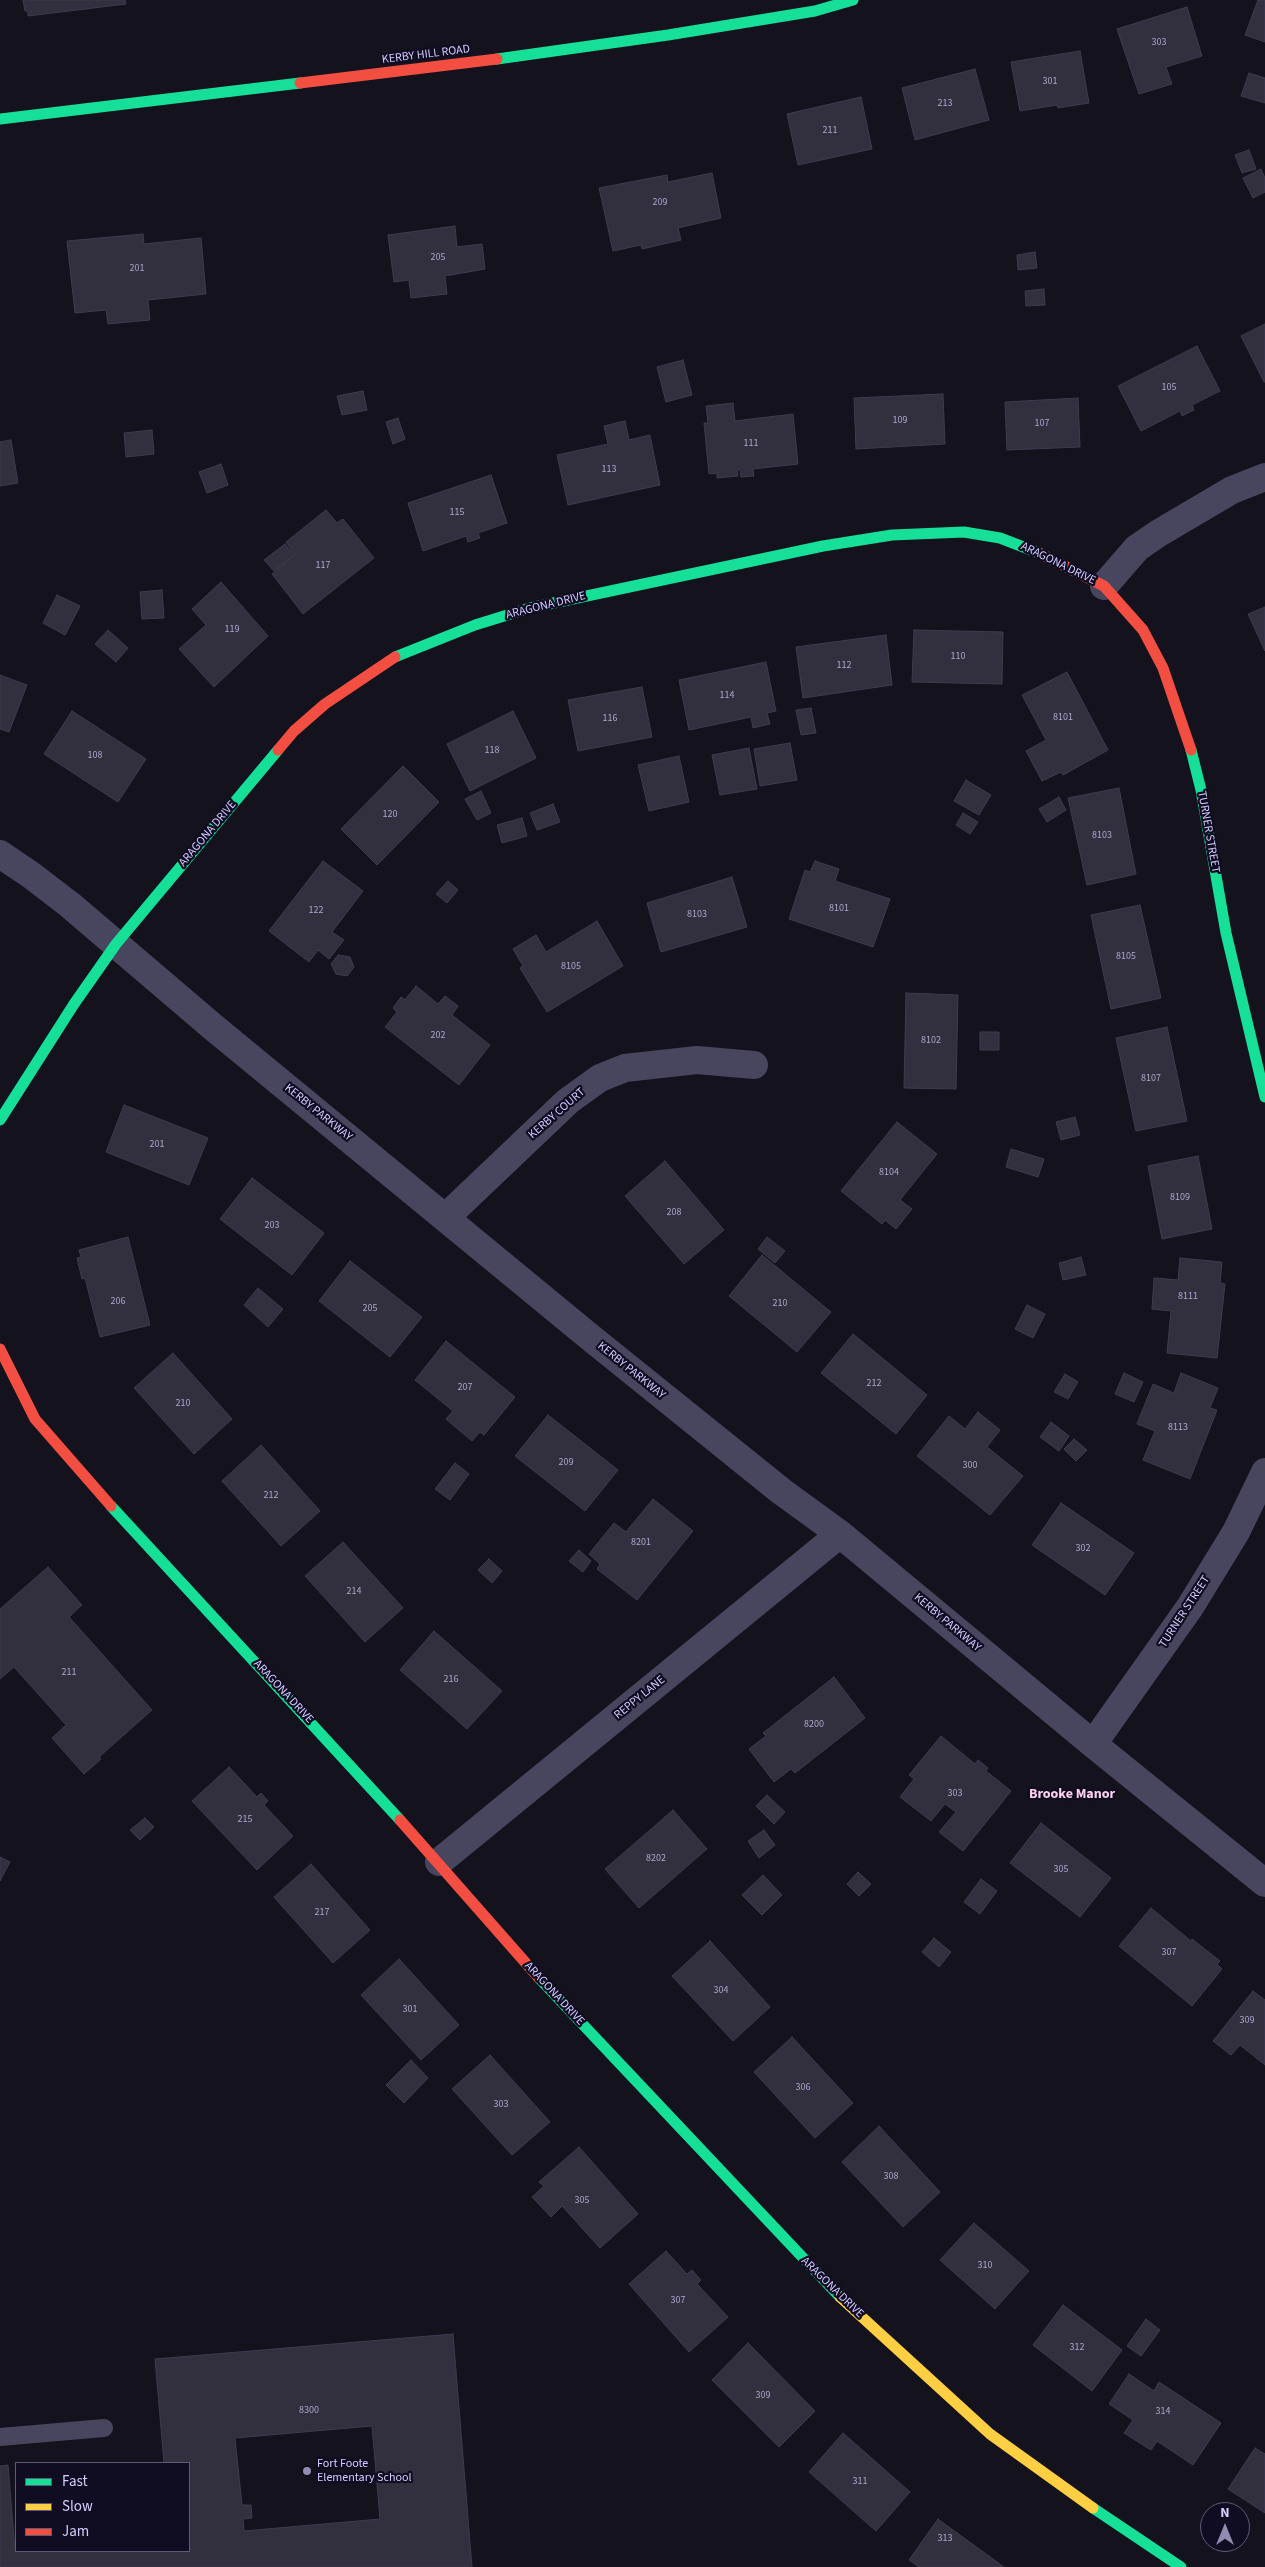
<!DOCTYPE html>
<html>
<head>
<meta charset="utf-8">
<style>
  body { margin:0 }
  #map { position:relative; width:1265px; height:2567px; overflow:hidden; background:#14121d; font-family:"Source Sans 3",sans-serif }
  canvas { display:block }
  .legend { position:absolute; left:15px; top:2462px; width:175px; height:90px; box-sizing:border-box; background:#100d22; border:1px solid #5e5a7a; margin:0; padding:6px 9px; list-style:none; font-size:15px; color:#d3cdff }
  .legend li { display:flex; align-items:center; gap:10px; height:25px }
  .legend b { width:25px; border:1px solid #5e5a7a }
  .north { position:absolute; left:1200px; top:2502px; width:50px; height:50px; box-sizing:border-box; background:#100d22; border:1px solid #5e5a7a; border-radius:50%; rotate:0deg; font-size:14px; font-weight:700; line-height:20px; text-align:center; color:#d3cdff }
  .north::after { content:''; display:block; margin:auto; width:18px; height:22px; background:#908cb0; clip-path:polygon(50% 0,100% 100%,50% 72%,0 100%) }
</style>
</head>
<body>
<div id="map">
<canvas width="1265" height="2567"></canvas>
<ul class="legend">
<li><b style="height:6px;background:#16e098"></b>Fast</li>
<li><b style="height:6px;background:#ffcf43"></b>Slow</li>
<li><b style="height:6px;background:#f24e42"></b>Jam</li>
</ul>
<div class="north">N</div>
</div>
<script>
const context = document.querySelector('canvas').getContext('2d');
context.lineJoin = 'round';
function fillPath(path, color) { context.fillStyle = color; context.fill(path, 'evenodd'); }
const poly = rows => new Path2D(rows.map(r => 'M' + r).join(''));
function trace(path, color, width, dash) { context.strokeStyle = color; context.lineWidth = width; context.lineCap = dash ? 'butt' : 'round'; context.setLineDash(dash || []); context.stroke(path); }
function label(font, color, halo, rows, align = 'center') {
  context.font = font + ' "Source Sans 3",sans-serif'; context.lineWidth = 4.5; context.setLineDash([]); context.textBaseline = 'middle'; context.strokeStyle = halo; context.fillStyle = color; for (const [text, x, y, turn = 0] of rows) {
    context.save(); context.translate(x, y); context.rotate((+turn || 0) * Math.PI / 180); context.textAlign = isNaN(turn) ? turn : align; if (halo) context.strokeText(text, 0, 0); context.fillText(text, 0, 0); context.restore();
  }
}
const building = poly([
  [23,0,125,0,126,4,28,16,28,11,25,11,23,0],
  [1258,0,1265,0,1265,42,1245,35,1258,0],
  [1187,7,1202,56,1166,67,1172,84,1139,94,1117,29,1187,7],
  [1080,51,1089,103,1058,108,1057,105,1020,111,1011,62,1080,51],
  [975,69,989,120,915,140,902,88,975,69],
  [1249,73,1265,78,1265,103,1241,96,1249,73],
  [861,97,872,149,798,165,787,114,861,97],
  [1249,150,1256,169,1242,173,1235,155,1249,150],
  [1261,169,1265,178,1265,192,1253,198,1243,178,1261,169],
  [712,173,721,218,678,228,681,240,642,249,641,245,613,251,599,188,667,175,668,182,712,173],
  [455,226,457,247,482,244,485,269,445,276,447,294,411,298,409,280,394,282,388,235,455,226],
  [143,234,144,244,201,238,206,294,148,300,150,320,108,324,106,310,75,313,67,241,143,234],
  [1035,252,1037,268,1018,270,1017,255,1035,252],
  [1044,289,1045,305,1026,306,1025,291,1044,289],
  [1265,324,1265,382,1264,382,1241,336,1265,324],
  [1197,346,1220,391,1192,405,1194,410,1182,416,1180,411,1141,431,1118,386,1197,346],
  [683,360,692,395,666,402,657,367,683,360],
  [363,391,367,410,342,415,337,396,363,391],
  [943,394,945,444,856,449,854,398,943,394],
  [1078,398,1080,447,1007,450,1005,402,1078,398],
  [733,403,735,421,793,414,798,464,753,469,754,476,741,477,740,470,737,470,738,476,717,478,717,473,709,474,704,423,708,423,706,406,733,403],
  [398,418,405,439,393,444,386,422,398,418],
  [625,421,629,440,650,435,660,485,568,505,557,455,608,444,604,426,625,421],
  [152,430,154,454,126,457,124,433,152,430],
  [11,440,18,483,0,486,0,442,11,440],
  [221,464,228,485,207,493,199,472,221,464],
  [491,475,507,523,478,533,480,538,468,542,466,536,423,551,408,503,491,475],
  [326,510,337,523,343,519,374,558,303,614,272,574,295,555,286,542,326,510],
  [285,544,294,555,274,571,264,560,285,544],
  [221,582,268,636,214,687,179,649,206,625,192,609,221,582],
  [162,590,164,618,142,619,140,592,162,590],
  [57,595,80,606,65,635,43,623,57,595],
  [1265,607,1265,651,1248,614,1265,607],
  [108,630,128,648,116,662,95,644,108,630],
  [914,630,1003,632,1002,684,912,682,914,630],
  [886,635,892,685,803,698,796,647,886,635],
  [766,662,776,711,767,713,770,724,753,728,751,717,689,730,679,680,766,662],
  [1067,672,1108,750,1063,775,1061,772,1042,781,1026,751,1046,740,1022,695,1067,672],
  [0,675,27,685,9,732,0,729,0,675],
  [642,687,652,737,578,751,568,700,642,687],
  [811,708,816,733,801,735,796,710,811,708],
  [72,711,146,759,118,802,44,754,72,711],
  [513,711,536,758,470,791,447,744,513,711],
  [790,743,797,780,760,786,754,749,790,743],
  [749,748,757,789,720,795,712,755,749,748],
  [679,756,689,802,649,811,638,765,679,756],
  [403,766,439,802,377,865,341,829,403,766],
  [966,780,991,795,979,815,954,801,966,780],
  [1119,788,1136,874,1087,885,1068,798,1119,788],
  [481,791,491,813,477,820,465,799,481,791],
  [1059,797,1066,810,1047,822,1039,809,1059,797],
  [553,804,560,822,537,830,530,813,553,804],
  [963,813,978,822,970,834,956,825,963,813],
  [522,818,527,836,502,843,497,825,522,818],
  [323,861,363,891,332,932,344,940,329,959,318,950,309,962,269,931,323,861],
  [815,861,839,869,835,881,890,899,873,947,789,919,805,870,810,872,815,861],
  [732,877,747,927,661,952,647,903,732,877],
  [448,881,458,890,447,903,436,894,448,881],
  [1140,905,1161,998,1111,1009,1091,915,1140,905],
  [597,921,623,966,547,1012,520,968,523,966,513,949,536,935,546,952,597,921],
  [338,955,350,957,354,967,347,976,336,974,331,964,338,955],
  [416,986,438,1004,445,996,458,1006,452,1015,490,1045,459,1085,385,1027,397,1012,393,1008,401,997,405,1000,416,986],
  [906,993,958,995,956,1089,904,1088,906,993],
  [1167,1027,1187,1121,1136,1131,1116,1038,1167,1027],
  [980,1032,999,1032,999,1050,980,1050,980,1032],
  [124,1105,208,1138,189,1185,106,1152,124,1105],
  [1075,1117,1080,1135,1061,1140,1056,1122,1075,1117],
  [897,1122,937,1154,900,1200,912,1209,896,1229,885,1220,882,1224,841,1191,897,1122],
  [1011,1149,1044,1159,1038,1177,1006,1167,1011,1149],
  [1198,1156,1212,1229,1162,1239,1148,1166,1198,1156],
  [665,1161,724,1230,684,1264,625,1196,665,1161],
  [252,1178,324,1233,292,1275,220,1219,252,1178],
  [128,1237,150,1325,100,1337,85,1278,82,1279,77,1258,81,1257,79,1250,128,1237],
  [767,1237,785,1251,775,1263,758,1249,767,1237],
  [762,1255,831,1312,797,1352,729,1296,762,1255],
  [1081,1257,1086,1275,1063,1280,1059,1263,1081,1257],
  [1180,1258,1222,1262,1220,1283,1225,1284,1217,1358,1167,1353,1171,1311,1152,1309,1154,1278,1178,1280,1180,1258],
  [350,1261,422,1317,390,1357,319,1301,350,1261],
  [258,1288,283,1309,268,1327,244,1305,258,1288],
  [1027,1305,1045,1314,1033,1338,1015,1329,1027,1305],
  [853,1334,927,1395,896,1434,821,1373,853,1334],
  [446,1341,515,1397,484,1435,480,1432,472,1441,446,1419,453,1411,415,1380,446,1341],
  [173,1353,232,1419,194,1454,134,1388,173,1353],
  [1124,1373,1143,1382,1134,1402,1115,1394,1124,1373],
  [1181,1373,1218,1388,1210,1408,1217,1410,1190,1479,1143,1460,1155,1431,1137,1424,1153,1384,1174,1393,1181,1373],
  [1065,1374,1078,1382,1068,1399,1054,1392,1065,1374],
  [978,1412,1000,1430,987,1447,1023,1476,990,1515,917,1456,949,1416,965,1429,978,1412],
  [548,1415,618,1470,585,1511,515,1456,548,1415],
  [1051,1422,1069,1436,1059,1451,1040,1437,1051,1422],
  [1074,1439,1087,1450,1076,1461,1064,1449,1074,1439],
  [261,1445,320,1511,281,1546,222,1481,261,1445],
  [455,1463,469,1474,450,1500,435,1489,455,1463],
  [653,1499,693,1531,637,1600,597,1569,600,1564,589,1554,614,1523,626,1532,653,1499],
  [1061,1503,1134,1553,1105,1595,1032,1545,1061,1503],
  [343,1542,403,1608,365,1642,305,1576,343,1542],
  [579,1550,591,1561,583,1572,569,1561,579,1550],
  [489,1559,502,1571,492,1583,478,1570,489,1559],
  [48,1567,82,1605,69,1617,152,1710,99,1757,101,1759,84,1774,52,1738,66,1725,14,1667,0,1679,0,1609,48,1567],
  [434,1631,502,1691,467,1729,400,1670,434,1631],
  [834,1677,865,1718,795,1773,791,1769,774,1782,749,1749,766,1736,763,1733,834,1677],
  [941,1736,975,1764,978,1760,988,1768,986,1771,1011,1791,963,1851,939,1832,956,1812,945,1804,931,1821,900,1797,914,1779,909,1775,941,1736],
  [229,1767,257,1797,261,1793,268,1801,264,1805,293,1836,257,1870,192,1801,229,1767],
  [767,1795,785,1812,774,1824,756,1806,767,1795],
  [673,1810,707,1849,639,1908,605,1869,673,1810],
  [145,1818,154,1827,140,1840,130,1830,145,1818],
  [1041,1823,1111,1878,1080,1917,1010,1863,1041,1823],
  [764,1830,775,1845,759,1858,748,1841,764,1830],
  [0,1857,10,1862,0,1881,0,1857],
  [311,1864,370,1930,333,1963,274,1897,311,1864],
  [858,1872,871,1884,859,1896,847,1884,858,1872],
  [763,1875,782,1895,762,1915,742,1895,763,1875],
  [981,1879,997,1891,980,1914,964,1902,981,1879],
  [1151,1908,1191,1941,1192,1939,1220,1961,1217,1964,1222,1969,1192,2006,1119,1946,1151,1908],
  [934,1938,951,1952,939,1967,922,1952,934,1938],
  [710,1941,770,2007,733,2041,672,1976,710,1941],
  [399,1959,459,2025,421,2060,361,1995,399,1959],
  [1253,1991,1265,2000,1265,2065,1240,2045,1231,2055,1213,2041,1253,1991],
  [792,2037,853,2103,815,2138,754,2072,792,2037],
  [490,2055,550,2122,512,2155,452,2089,490,2055],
  [411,2060,428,2078,404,2103,386,2085,411,2060],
  [879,2126,940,2192,903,2227,842,2162,879,2126],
  [579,2147,638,2214,600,2248,562,2206,551,2217,532,2197,544,2186,539,2182,579,2147],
  [974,2223,1029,2271,995,2309,940,2260,974,2223],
  [666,2251,687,2274,692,2270,701,2280,697,2284,728,2317,689,2352,629,2284,666,2251],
  [1063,2305,1122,2350,1092,2391,1033,2345,1063,2305],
  [1146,2319,1160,2330,1141,2356,1127,2346,1146,2319],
  [453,2334,472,2567,0,2567,0,2466,8,2465,15,2550,189,2551,189,2463,164,2463,155,2359,453,2334],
  [748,2343,815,2411,779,2447,712,2380,748,2343],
  [1129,2374,1154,2391,1159,2382,1221,2423,1193,2465,1157,2441,1151,2450,1124,2433,1133,2420,1109,2404,1129,2374],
  [372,2426,380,2519,244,2531,243,2519,252,2518,251,2505,242,2505,235,2438,372,2426],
  [843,2433,910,2492,876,2531,809,2472,843,2433],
  [1255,2448,1265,2454,1265,2513,1228,2489,1255,2448],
  [938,2519,1004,2567,919,2567,909,2560,938,2519]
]);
const lane = poly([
  [0,2437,104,2428]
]);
const street = poly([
  [1104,586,1137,548,1159,533,1232,490,1265,477],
  [0,854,31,875,70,905,213,1027,591,1338,781,1491,840,1534,1093,1744,1265,1883],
  [446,1217,568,1101,600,1078,625,1068,697,1060,754,1065],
  [1093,1744,1190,1607,1236,1532,1265,1472],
  [439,1862,840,1534]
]);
const fast = poly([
  [497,59,668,35,815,11,853,0],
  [0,119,300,83],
  [395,657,475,625,530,608,823,546,892,535,964,532,1000,538,1039,553],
  [1191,750,1201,790,1226,933,1265,1097],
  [0,1120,74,1004,116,944,278,750],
  [111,1506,400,1820],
  [539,1978,840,2297],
  [1093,2508,1181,2567]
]);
const slow = poly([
  [840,2297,990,2434,1093,2508]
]);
const jam = poly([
  [300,83,497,59],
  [1039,553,1104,586,1143,630,1163,668,1191,750],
  [278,750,294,731,325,704,395,657],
  [0,1349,35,1419,111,1506],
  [400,1820,539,1978]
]);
const markers = [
  [307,2471,5,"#908cb0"]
];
const numberNames = [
  ["303",1159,43],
  ["301",1050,82],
  ["213",945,104],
  ["211",830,131],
  ["209",660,203],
  ["205",438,258],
  ["201",137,269],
  ["105",1169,388],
  ["109",900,421],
  ["107",1042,424],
  ["111",751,444],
  ["113",609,470],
  ["115",457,513],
  ["117",323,566],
  ["119",232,630],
  ["110",958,657],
  ["112",844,666],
  ["114",727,696],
  ["8101",1063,718],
  ["116",610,719],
  ["118",492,751],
  ["108",95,756],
  ["120",390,815],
  ["8103",1102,836],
  ["8101",839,909],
  ["122",316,911],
  ["8103",697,915],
  ["8105",1126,957],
  ["8105",571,967],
  ["202",438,1036],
  ["8102",931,1041],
  ["8107",1151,1079],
  ["201",157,1145],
  ["8104",889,1173],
  ["8109",1180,1198],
  ["208",674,1213],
  ["203",272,1226],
  ["8111",1188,1297],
  ["206",118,1302],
  ["210",780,1304],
  ["205",370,1309],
  ["212",874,1384],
  ["207",465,1388],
  ["210",183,1404],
  ["8113",1178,1428],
  ["209",566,1463],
  ["300",970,1466],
  ["212",271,1496],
  ["8201",641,1543],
  ["302",1083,1549],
  ["214",354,1592],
  ["211",69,1673],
  ["216",451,1680],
  ["8200",814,1725],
  ["303",955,1794],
  ["215",245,1820],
  ["8202",656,1859],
  ["305",1061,1870],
  ["217",322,1913],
  ["307",1169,1953],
  ["304",721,1991],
  ["301",410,2010],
  ["309",1247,2021],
  ["306",803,2088],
  ["303",501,2105],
  ["308",891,2177],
  ["305",582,2201],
  ["310",985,2266],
  ["307",678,2301],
  ["312",1077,2348],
  ["309",763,2396],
  ["8300",309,2411],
  ["314",1163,2412],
  ["311",860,2482],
  ["313",945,2539]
];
const streetNames = [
  ["KERBY HILL ROAD",426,55,-7],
  ["ARAGONA DRIVE",1058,564,26],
  ["ARAGONA DRIVE",546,606,-14],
  ["TURNER STREET",1208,832,80],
  ["ARAGONA DRIVE",208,834,-50],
  ["KERBY PARKWAY",318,1113,39],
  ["KERBY COURT",557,1114,-41],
  ["KERBY PARKWAY",631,1371,39],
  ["TURNER STREET",1185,1612,-57],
  ["KERBY PARKWAY",947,1623,40],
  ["ARAGONA DRIVE",283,1692,47],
  ["REPPY LANE",640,1698,-39],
  ["ARAGONA DRIVE",554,1994,47],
  ["ARAGONA DRIVE",832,2288,44]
];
const poiNames = [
  ["Fort Foote",317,2464],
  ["Elementary School",317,2478]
];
const neighbourhoodNames = [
  ["Brooke Manor",1072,1795]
];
fillPath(building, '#322f3f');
trace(building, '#3f3b51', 1);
trace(lane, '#47465e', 18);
trace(street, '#47465e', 28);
trace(fast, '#16e098', 11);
trace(slow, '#ffcf43', 11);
trace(jam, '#f24e42', 11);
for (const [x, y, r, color] of markers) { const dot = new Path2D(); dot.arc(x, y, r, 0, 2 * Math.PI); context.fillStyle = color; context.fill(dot); trace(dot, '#100d22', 2); }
label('10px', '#aba6cf', null, numberNames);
label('12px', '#d3cdff', '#100d22', streetNames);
label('12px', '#d3cdff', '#100d22', poiNames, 'left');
label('bold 14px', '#ffcfee', '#100d22', neighbourhoodNames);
</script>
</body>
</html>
